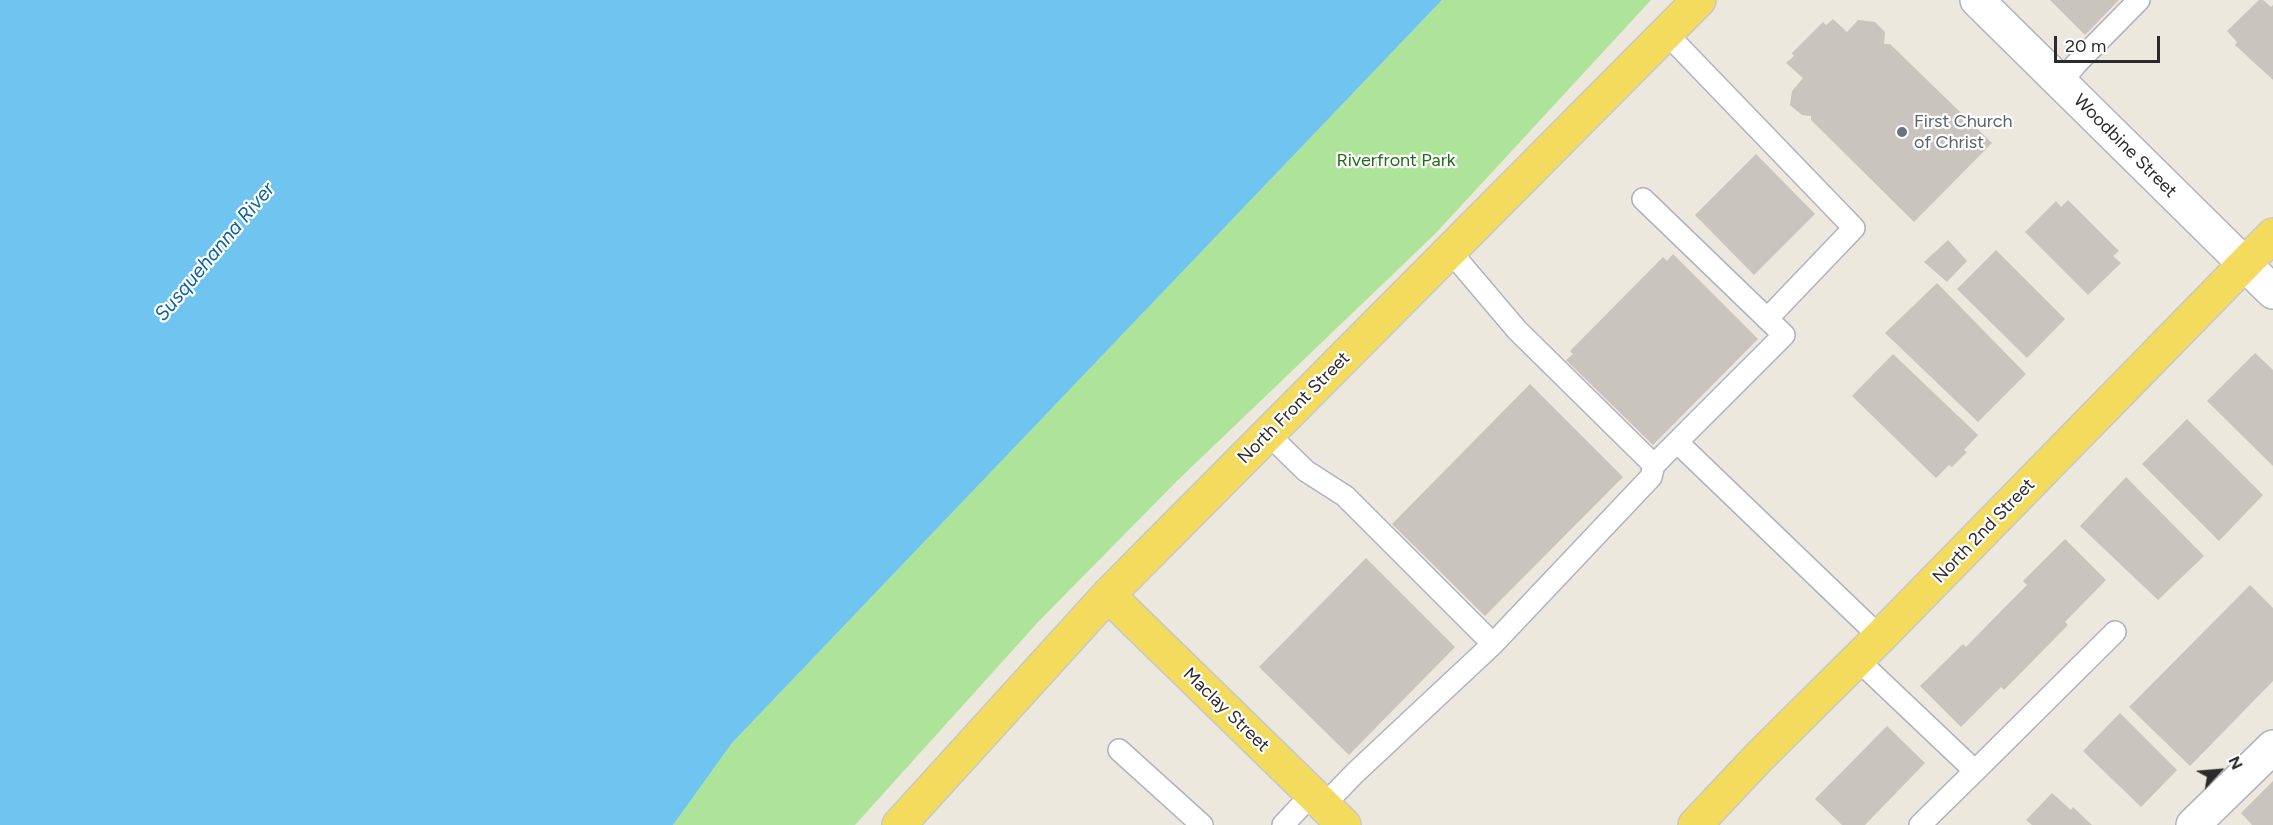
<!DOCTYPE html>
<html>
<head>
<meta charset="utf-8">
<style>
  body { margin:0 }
  #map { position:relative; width:2273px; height:825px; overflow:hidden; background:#ede8dd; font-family:Figtree,sans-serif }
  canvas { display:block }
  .north { position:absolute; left:2189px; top:741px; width:60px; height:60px; -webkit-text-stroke:4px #fff; paint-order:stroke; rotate:64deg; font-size:16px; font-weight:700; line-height:24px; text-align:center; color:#2b2b2b }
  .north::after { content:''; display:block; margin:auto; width:21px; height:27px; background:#2b2b2b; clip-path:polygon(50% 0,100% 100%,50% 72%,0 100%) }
  .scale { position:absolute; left:2054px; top:36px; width:106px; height:27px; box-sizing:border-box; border:3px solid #2b2b2b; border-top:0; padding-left:8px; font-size:18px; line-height:21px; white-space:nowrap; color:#2b2b2b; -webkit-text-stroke:4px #fff; paint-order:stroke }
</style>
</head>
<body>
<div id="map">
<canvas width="2273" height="825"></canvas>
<div class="north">N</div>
<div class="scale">20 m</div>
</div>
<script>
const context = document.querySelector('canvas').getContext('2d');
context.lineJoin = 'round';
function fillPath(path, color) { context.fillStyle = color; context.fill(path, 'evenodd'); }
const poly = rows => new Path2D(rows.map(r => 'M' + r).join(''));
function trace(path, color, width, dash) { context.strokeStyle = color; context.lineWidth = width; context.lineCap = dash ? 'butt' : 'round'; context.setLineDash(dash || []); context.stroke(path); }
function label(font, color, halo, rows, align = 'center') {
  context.font = font + ' Figtree,sans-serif'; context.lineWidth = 4.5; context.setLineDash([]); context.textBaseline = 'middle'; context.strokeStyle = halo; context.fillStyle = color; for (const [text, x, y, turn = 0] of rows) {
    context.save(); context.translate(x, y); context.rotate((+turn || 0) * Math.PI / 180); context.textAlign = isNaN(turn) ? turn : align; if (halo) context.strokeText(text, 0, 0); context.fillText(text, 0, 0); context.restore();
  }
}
const green = poly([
  [1442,0,1651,0,1435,234,1178,480,1039,621,855,825,673,825,732,743]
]);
const water = poly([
  [0,0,1442,0,732,743,673,825,0,825]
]);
const building = poly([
  [2050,0,2119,0,2085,35],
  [2259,0,2263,0,2271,7,2273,5,2273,80,2235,45,2237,42,2227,31],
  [1833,19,1847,32,1858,20,1875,22,1885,32,1884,44,1890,44,1992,143,1914,222,1811,120,1811,116,1802,115,1790,105,1792,91,1803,78,1786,63,1794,56,1792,53,1823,22,1826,25],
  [1756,154,1815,214,1754,275,1695,215],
  [2068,200,2119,251,2113,256,2121,263,2088,295,2025,232,2056,201,2061,207],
  [1948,240,1967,261,1947,282,1924,262],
  [1996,250,2065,319,2027,358,1957,289],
  [1673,254,1758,339,1653,445,1566,360,1573,354,1570,351,1663,257,1667,261],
  [1937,283,2026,374,1978,422,1885,333],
  [2255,353,2273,370,2273,466,2207,401],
  [1893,354,1978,435,1964,450,1967,452,1952,467,1949,465,1936,478,1852,396],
  [1530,384,1623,477,1485,616,1392,524],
  [2187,419,2263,495,2219,541,2142,464],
  [2126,477,2204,556,2158,600,2080,526],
  [2065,539,2106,580,2065,622,2068,625,2004,690,2001,687,1961,727,1920,686,1963,644,1966,647,2008,604,2027,585,2023,581],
  [1366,558,1455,647,1349,755,1259,667],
  [2250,585,2273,608,2273,681,2190,766,2129,707],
  [2120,713,2177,770,2141,807,2083,751],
  [1887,726,1925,763,1865,825,1842,825,1815,799],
  [2273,781,2273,825,2252,825,2241,813],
  [2052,793,2071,810,2073,807,2092,825,2032,825,2026,820]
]);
const service = poly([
  [1666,33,1854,228,1767,319],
  [2061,83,2076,64,2139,0],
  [1450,251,1517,330,1654,465],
  [1268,434,1306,471,1345,496,1493,644,1355,773,1324,805],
  [1677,442,1880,637],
  [1493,644,1651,477,1654,465,1784,335,1643,199],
  [1858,660,1975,771,2115,632],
  [1119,750,1202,825],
  [1283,825,1312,794],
  [1920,825,1975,771]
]);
const minor = poly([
  [1977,0,2273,292],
  [2193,825,2273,747]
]);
const primary = poly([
  [1108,595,1344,825],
  [899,825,1108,595,1699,0],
  [1695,825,1760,756,1880,637,2273,235]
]);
const markers = [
  [1902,132,6,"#6b7280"]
];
const worshipNames = [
  ["First Church",1914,122],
  ["of Christ",1914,143]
];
const streetNames = [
  ["Woodbine Street",2125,146,45],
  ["North Front Street",1294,408,-45],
  ["North 2nd Street",1984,531,-46],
  ["Maclay Street",1226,710,44]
];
const parkNames = [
  ["Riverfront Park",1396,161]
];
const waterNames = [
  ["Susquehanna River",215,252,-50]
];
fillPath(green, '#ade499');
fillPath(water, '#6fc4f0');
fillPath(building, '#c9c4bd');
trace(service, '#b1b2bf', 24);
trace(minor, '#b1b2bf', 36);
trace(primary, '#c8c8c8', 36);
trace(service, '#fff', 21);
trace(minor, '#fff', 33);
trace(primary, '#f3db5d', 33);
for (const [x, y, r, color] of markers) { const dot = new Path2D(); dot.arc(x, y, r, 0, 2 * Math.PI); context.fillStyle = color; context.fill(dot); trace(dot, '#fff', 2); }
label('18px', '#5b616d', '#fff', worshipNames, 'left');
label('18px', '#2b2b2b', '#fff', streetNames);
label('18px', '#246a19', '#fff', parkNames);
label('italic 20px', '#0c619f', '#fff', waterNames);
</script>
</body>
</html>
